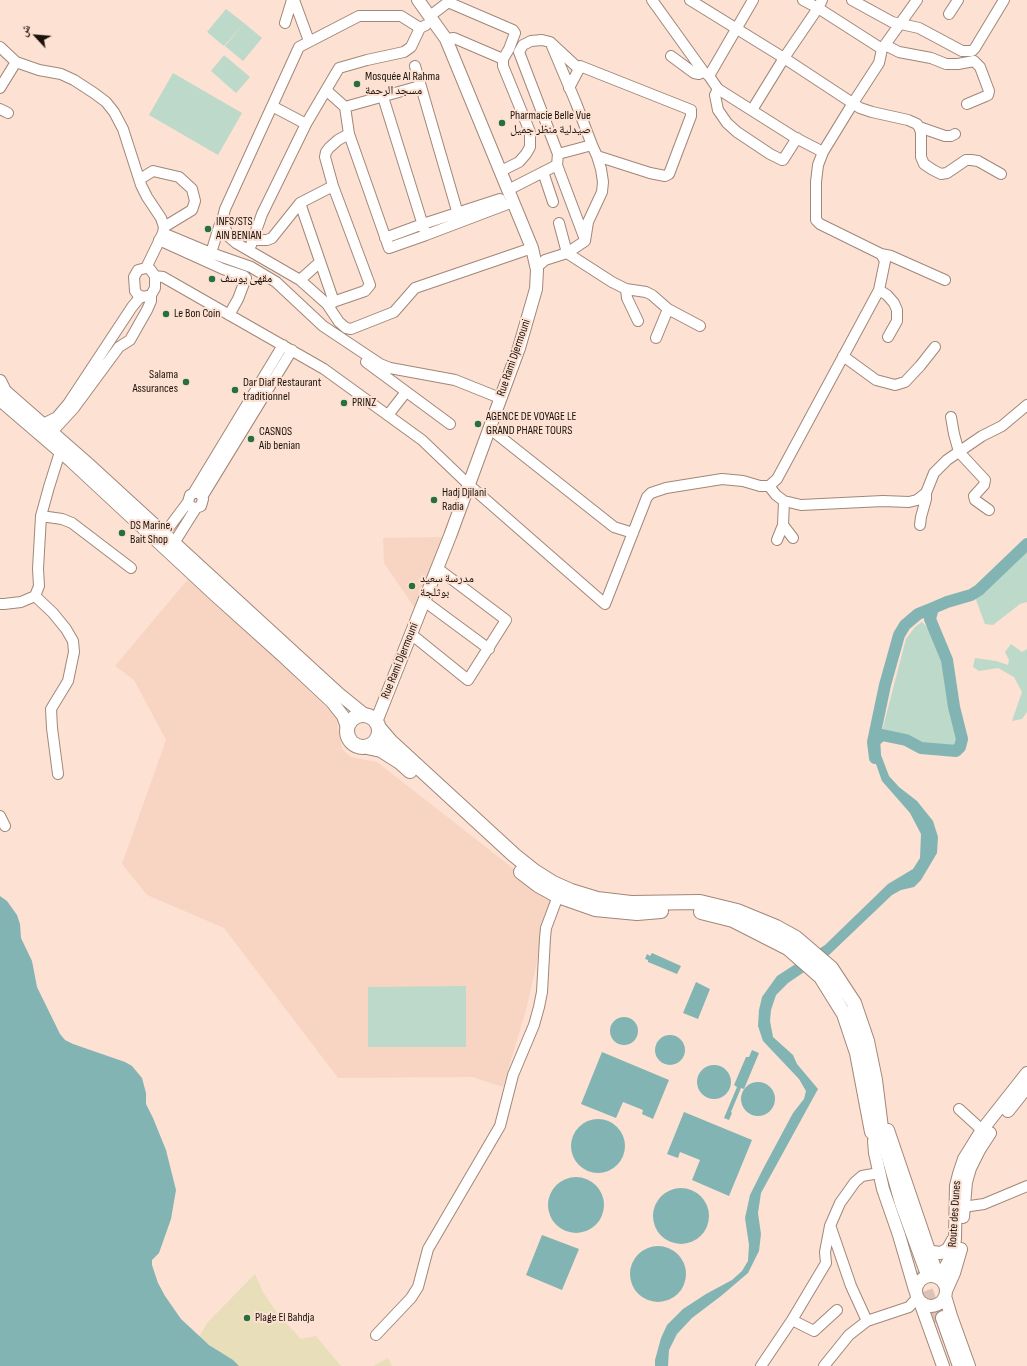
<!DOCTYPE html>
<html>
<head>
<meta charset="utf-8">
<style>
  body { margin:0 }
  #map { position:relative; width:1027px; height:1366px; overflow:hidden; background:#fde1d2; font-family:"Sofia Sans Condensed","Noto Naskh Arabic",sans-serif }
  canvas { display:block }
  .north { position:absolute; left:16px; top:16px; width:40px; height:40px; -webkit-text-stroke:3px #fde1d2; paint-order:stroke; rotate:296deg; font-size:11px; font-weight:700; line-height:16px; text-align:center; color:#1b120c }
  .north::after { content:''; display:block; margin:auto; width:14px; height:18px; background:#1b120c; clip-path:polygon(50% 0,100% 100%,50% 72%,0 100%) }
</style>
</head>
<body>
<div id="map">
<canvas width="1027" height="1366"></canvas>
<div class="north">ش</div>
</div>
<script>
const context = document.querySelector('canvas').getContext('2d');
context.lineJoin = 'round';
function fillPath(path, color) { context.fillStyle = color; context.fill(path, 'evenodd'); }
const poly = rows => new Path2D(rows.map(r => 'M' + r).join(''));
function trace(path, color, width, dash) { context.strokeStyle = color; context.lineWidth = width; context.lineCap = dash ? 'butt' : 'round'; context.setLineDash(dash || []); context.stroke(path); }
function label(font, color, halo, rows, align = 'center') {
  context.font = font + ' "Sofia Sans Condensed","Noto Naskh Arabic",sans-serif'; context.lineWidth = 4; context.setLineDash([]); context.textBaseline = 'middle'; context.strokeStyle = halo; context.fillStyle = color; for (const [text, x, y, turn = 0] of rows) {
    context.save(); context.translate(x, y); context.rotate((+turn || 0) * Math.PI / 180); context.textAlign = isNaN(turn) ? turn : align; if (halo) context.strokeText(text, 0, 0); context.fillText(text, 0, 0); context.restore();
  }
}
const built = poly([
  [442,537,416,610,384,563,383,538],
  [189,578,336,716,342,749,351,757,377,762,555,901,545,915,535,971,526,1010,503,1087,472,1077,338,1078,224,928,147,895,122,864,166,740,134,680,115,666]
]);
const green = poly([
  [226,9,244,23,224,46,207,32],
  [244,23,262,38,243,61,225,46],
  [224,55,250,77,236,93,211,71],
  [173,73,242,113,218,155,149,115],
  [1027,550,1027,602,1020,604,993,625,985,624,975,597],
  [922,622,934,634,945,662,959,739,954,745,921,745,905,737,883,732,882,731,906,639,915,627],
  [1011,644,1022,652,1027,649,1027,712,1022,719,1012,721,1022,692,1014,677,998,668,979,671,973,667,975,658,996,661,1008,665,1009,660,1005,652],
  [466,986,466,1047,368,1047,368,987]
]);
const sand = poly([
  [255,1274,263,1292,277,1313,301,1339,316,1336,341,1366,239,1366,199,1337,207,1323],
  [388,1358,392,1366,373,1366]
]);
const water = poly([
  [880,737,881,755,889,776,899,787,917,801,933,821,938,837,937,853,921,880,914,887,901,890,892,895,829,955,788,983,776,995,771,1010,770,1021,773,1037,793,1055,797,1064,818,1089,761,1193,758,1213,761,1234,759,1251,748,1273,721,1296,692,1318,677,1334,669,1350,668,1366,655,1366,655,1360,661,1338,667,1325,683,1309,706,1294,732,1280,742,1271,748,1261,749,1245,745,1218,750,1195,763,1169,793,1113,804,1099,806,1091,799,1079,763,1041,758,1026,759,1010,762,997,777,976,825,945,888,884,913,869,920,858,921,834,910,813,882,781,871,750,871,747,873,742],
  [0,896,7,901,17,915,20,924,21,938,32,961,37,987,60,1034,65,1040,73,1044,125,1062,132,1066,142,1078,146,1093,146,1104,153,1118,166,1150,176,1190,171,1219,159,1253,152,1260,152,1265,158,1283,165,1296,181,1319,209,1345,233,1360,239,1366,0,1366],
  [652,953,681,966,677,974,648,962,648,960,645,959,647,954,650,956],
  [696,982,710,989,698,1019,683,1013],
  '610 1031a14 14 0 1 1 28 0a14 14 0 1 1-28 0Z',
  '655 1050a15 15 0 1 1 30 0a15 15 0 1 1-30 0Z',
  [752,1050,759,1053,744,1089,741,1088,731,1112,732,1113,729,1120,724,1118,737,1087,734,1085,746,1057,749,1057],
  [602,1052,669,1080,653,1119,642,1114,643,1110,623,1102,616,1118,581,1104],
  '697 1082a17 17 0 1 1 34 0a17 17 0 1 1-34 0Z',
  '741 1099a17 17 0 1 1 34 0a17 17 0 1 1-34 0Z',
  [684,1112,752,1140,729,1196,692,1180,700,1160,680,1152,678,1158,667,1154],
  '571 1146a27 27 0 1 1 54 0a27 27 0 1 1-54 0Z',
  '548 1205a28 28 0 1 1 56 0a28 28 0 1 1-56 0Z',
  '653 1216a28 28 0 1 1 56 0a28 28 0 1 1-56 0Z',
  [542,1235,579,1249,562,1290,526,1275],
  '630 1274a28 28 0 1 1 56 0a28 28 0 1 1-56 0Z'
]);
const river = poly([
  [873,742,885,685,899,635,905,625,918,614,933,608],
  [875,758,873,742,882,735,906,740,921,748,956,751,960,747,962,739,954,707,947,660,930,619,933,608,947,602,971,595,979,590,1027,544]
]);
const highwayTunnel = poly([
  [919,1271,937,1322]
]);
const minor = poly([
  [294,0,309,41],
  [652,0,703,71,709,76,718,89,794,137,823,152],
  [690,0,784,58,860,108,872,112,908,120,917,124,919,127,921,132,921,157,924,164,933,170,941,174,947,173,966,160,971,160,978,161,1001,174],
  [803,0,818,8,882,49],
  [852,0,892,22,919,28,962,51,972,51,975,48,1004,0],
  [949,14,958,0],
  [430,16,447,3,450,3,513,30,515,33,509,49,503,59,503,66,530,132,530,147,526,154,519,162,501,171],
  [285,23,292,0],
  [420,28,401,16,359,16,299,47,225,209,222,221,229,237,236,243,300,280,327,304,339,322,346,328,351,329,394,312,415,288,532,248],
  [446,39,454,38,503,59],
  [885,45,899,52,931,58,946,64,958,64,974,61,980,67,989,91,988,95,986,96,967,104],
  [552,46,576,103,592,145],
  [0,47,16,62,39,70,61,74,74,80,94,93,106,102,114,112,123,129,141,185,147,197,161,218,164,227,163,233,146,268],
  [671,56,694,73,699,74,703,71],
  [415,66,460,221],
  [709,76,753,0],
  [0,88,16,62],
  [569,88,579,69],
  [718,89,715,95,718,110,727,123,737,132,770,154,782,160,783,160,797,138],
  [383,97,426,235],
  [272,106,306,124],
  [345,107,420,86],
  [0,109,8,113],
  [752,110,784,58,818,8,822,0],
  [919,127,945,136,951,136,955,134],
  [349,134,389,248,426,235,513,202],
  [558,154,557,165,584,237],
  [543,172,553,202],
  [140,179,153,171,179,177,192,189,195,201,192,210,164,227],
  [508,190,557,165],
  [300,203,334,302],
  [222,221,219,227,211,253,251,267,276,282,323,326,380,364,390,368,455,380,500,398],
  [559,223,567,253,585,241,588,222,602,192,603,182,601,169,597,156,592,145,558,154,519,52,523,45,531,41,542,40,550,42,579,69,580,66,691,110,691,116,669,174,665,176,650,173,597,156],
  [163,233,211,253],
  [385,238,423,224,500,199],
  [159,240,223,269,244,276,246,278,238,299,229,315],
  [252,240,267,240,272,238,300,203,333,186,325,157,326,152,329,148,338,140,349,134,345,107,326,90,339,68,367,60,404,52,411,47,420,28,426,25],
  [251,245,262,214,306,124,326,90],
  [881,254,891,256,945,280],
  [537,267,545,260,567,253,612,282,626,289,646,292,652,295,668,309,700,326],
  [146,268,150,269,155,276,155,288,151,295,143,297,138,295,135,291,134,277,138,270,146,268],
  [155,276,163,277,324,369,422,440,469,485,605,604,647,497,651,493,666,488,722,479,743,481,760,486,769,486,777,479,879,290,885,261,881,254,820,224,816,220,816,182,818,165,823,152,853,103,879,63,882,49,917,0],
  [300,280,320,262],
  [626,289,627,298,638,321],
  [879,290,887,295,894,303,897,310,897,321,888,337],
  [327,304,365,291,370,285,333,186],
  [656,338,668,309],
  [843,356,876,380,895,385,905,382,920,366,935,347],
  [366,362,450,424],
  [388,415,406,392],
  [951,417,954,434,959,452,985,480,984,485,974,496,975,500,989,510],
  [43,424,57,417,68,404,132,307,141,296],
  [489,428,614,527,633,533],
  [52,432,74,408,119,347,130,340,147,310,151,301,151,295],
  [769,486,776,495,784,501,801,505,883,501,909,502,917,500,926,493,934,473,947,460,982,436,1002,426,1027,405],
  [194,492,283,345],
  [202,497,292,350],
  [41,516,62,519,72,523,131,568],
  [783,525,793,538],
  [920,525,921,517,926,499,926,493],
  [164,534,188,502,190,495,197,492,201,495,203,499,201,506,196,508,191,507,188,502],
  [777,540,783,525,784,501],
  [174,543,196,508],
  [35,596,53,613,66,629,73,641,74,652,68,681,51,709,52,728,58,774],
  [424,601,489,649],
  [0,604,4,604,21,602,35,596,39,586,38,569,41,516,49,487,60,452],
  [411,634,468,680,506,620,437,568],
  [0,816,5,826],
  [959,1109,982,1130],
  [963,1207,984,1204,1027,1186],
  [831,1228,851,1286,867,1321],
  [792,1320,814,1331,837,1310],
  [376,1335,411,1298,418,1287,428,1249,500,1126,513,1075,534,1025,539,1007,542,992,545,938,546,928,558,896],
  [761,1366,792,1320,826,1263,825,1252,830,1226,840,1203,855,1182,862,1176,879,1173],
  [824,1366,849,1335,867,1321,909,1307,917,1298]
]);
const major = poly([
  [0,381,5,391,86,462,339,694,365,715],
  [0,400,71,461,215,595,284,657,332,702,343,716,347,727],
  [375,720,378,717,450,536,519,348,536,289,537,270,532,248,446,39,418,0],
  [1008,1111,1027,1087],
  [888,1130,938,1277],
  [874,1141,875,1153,883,1189,899,1235,915,1290],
  [963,1217,966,1182,970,1168,979,1150,990,1133],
  [928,1249,932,1252,941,1253,948,1249,953,1240],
  '916 1291a15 15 0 1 1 30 0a15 15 0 1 1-30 0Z',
  [939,1278,950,1259,954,1249,955,1238,956,1186,959,1174,964,1159,982,1130,1027,1073],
  [946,1291,954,1273,961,1249],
  [945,1296,951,1316,969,1366],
  [920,1302,943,1366]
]);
const highway = poly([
  '347 731a16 16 0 1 1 32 0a16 16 0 1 1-32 0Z',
  [379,728,391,742,514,855,534,871,553,883,571,891,597,899,631,903,700,902,737,911,776,927,796,938,831,968,854,1003,867,1041,875,1080,881,1128,902,1203,926,1269],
  [367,747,381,750,400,762,410,771],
  [521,872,538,885,558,896,595,909,637,913,661,911],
  [701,912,733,920,788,948,821,977,844,1014,857,1053,872,1132],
  [943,1318,960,1366]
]);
const markers = [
  [357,84,4,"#25703d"],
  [502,123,4,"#25703d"],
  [208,229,4,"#25703d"],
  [212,279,4,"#25703d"],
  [166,314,4,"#25703d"],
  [186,382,4,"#25703d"],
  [235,390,4,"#25703d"],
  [344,403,4,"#25703d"],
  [478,424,4,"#25703d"],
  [251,439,4,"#25703d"],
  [434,500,4,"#25703d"],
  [122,533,4,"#25703d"],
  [412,586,4,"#25703d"],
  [247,1318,4,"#25703d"]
];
const poiNames = [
  ["Mosquée Al Rahma",365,77],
  ["مسجد الرحمة",365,91],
  ["Pharmacie Belle Vue",510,116],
  ["صيدلية منظر جميل",510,130],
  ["INFS/STS",216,222],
  ["AIN BENIAN",216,236],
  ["مقهى يوسف",220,279],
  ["Le Bon Coin",174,314],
  ["Salama",178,375,"right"],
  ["Assurances",178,389,"right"],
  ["Dar Diaf Restaurant",243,383],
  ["traditionnel",243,397],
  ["PRINZ",352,403],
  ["AGENCE DE VOYAGE LE",486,417],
  ["GRAND PHARE TOURS",486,431],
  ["CASNOS",259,432],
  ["Aib benian",259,446],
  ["Hadj Djilani",442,493],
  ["Radia",442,507],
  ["DS Marine,",130,526],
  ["Bait Shop",130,540],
  ["مدرسة سعيد",420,579],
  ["بوثلجة",420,593],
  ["Plage El Bahdja",255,1318]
];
const streetNames = [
  ["Rue Rami Djermouni",514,358,-71],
  ["Rue Rami Djermouni",400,661,-68],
  ["Route des Dunes",955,1214,-86]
];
fillPath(built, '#f8d5c2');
fillPath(green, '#bdd9c9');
fillPath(sand, '#e8deb9');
fillPath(water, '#82b4b4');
trace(river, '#82b4b4', 12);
trace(highwayTunnel, '#dbc2b4', 14, [14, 7]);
trace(minor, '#a18779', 12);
trace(major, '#a18779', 14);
trace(highway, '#a18779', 16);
trace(minor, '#fff', 10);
trace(major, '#fff', 12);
trace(highway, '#fff', 14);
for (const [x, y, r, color] of markers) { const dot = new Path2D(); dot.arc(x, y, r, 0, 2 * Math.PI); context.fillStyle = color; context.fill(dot); trace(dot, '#fde1d2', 1.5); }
label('12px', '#1b120c', '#fde1d2', poiNames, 'left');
label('12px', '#1b120c', '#fde1d2', streetNames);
</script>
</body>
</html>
